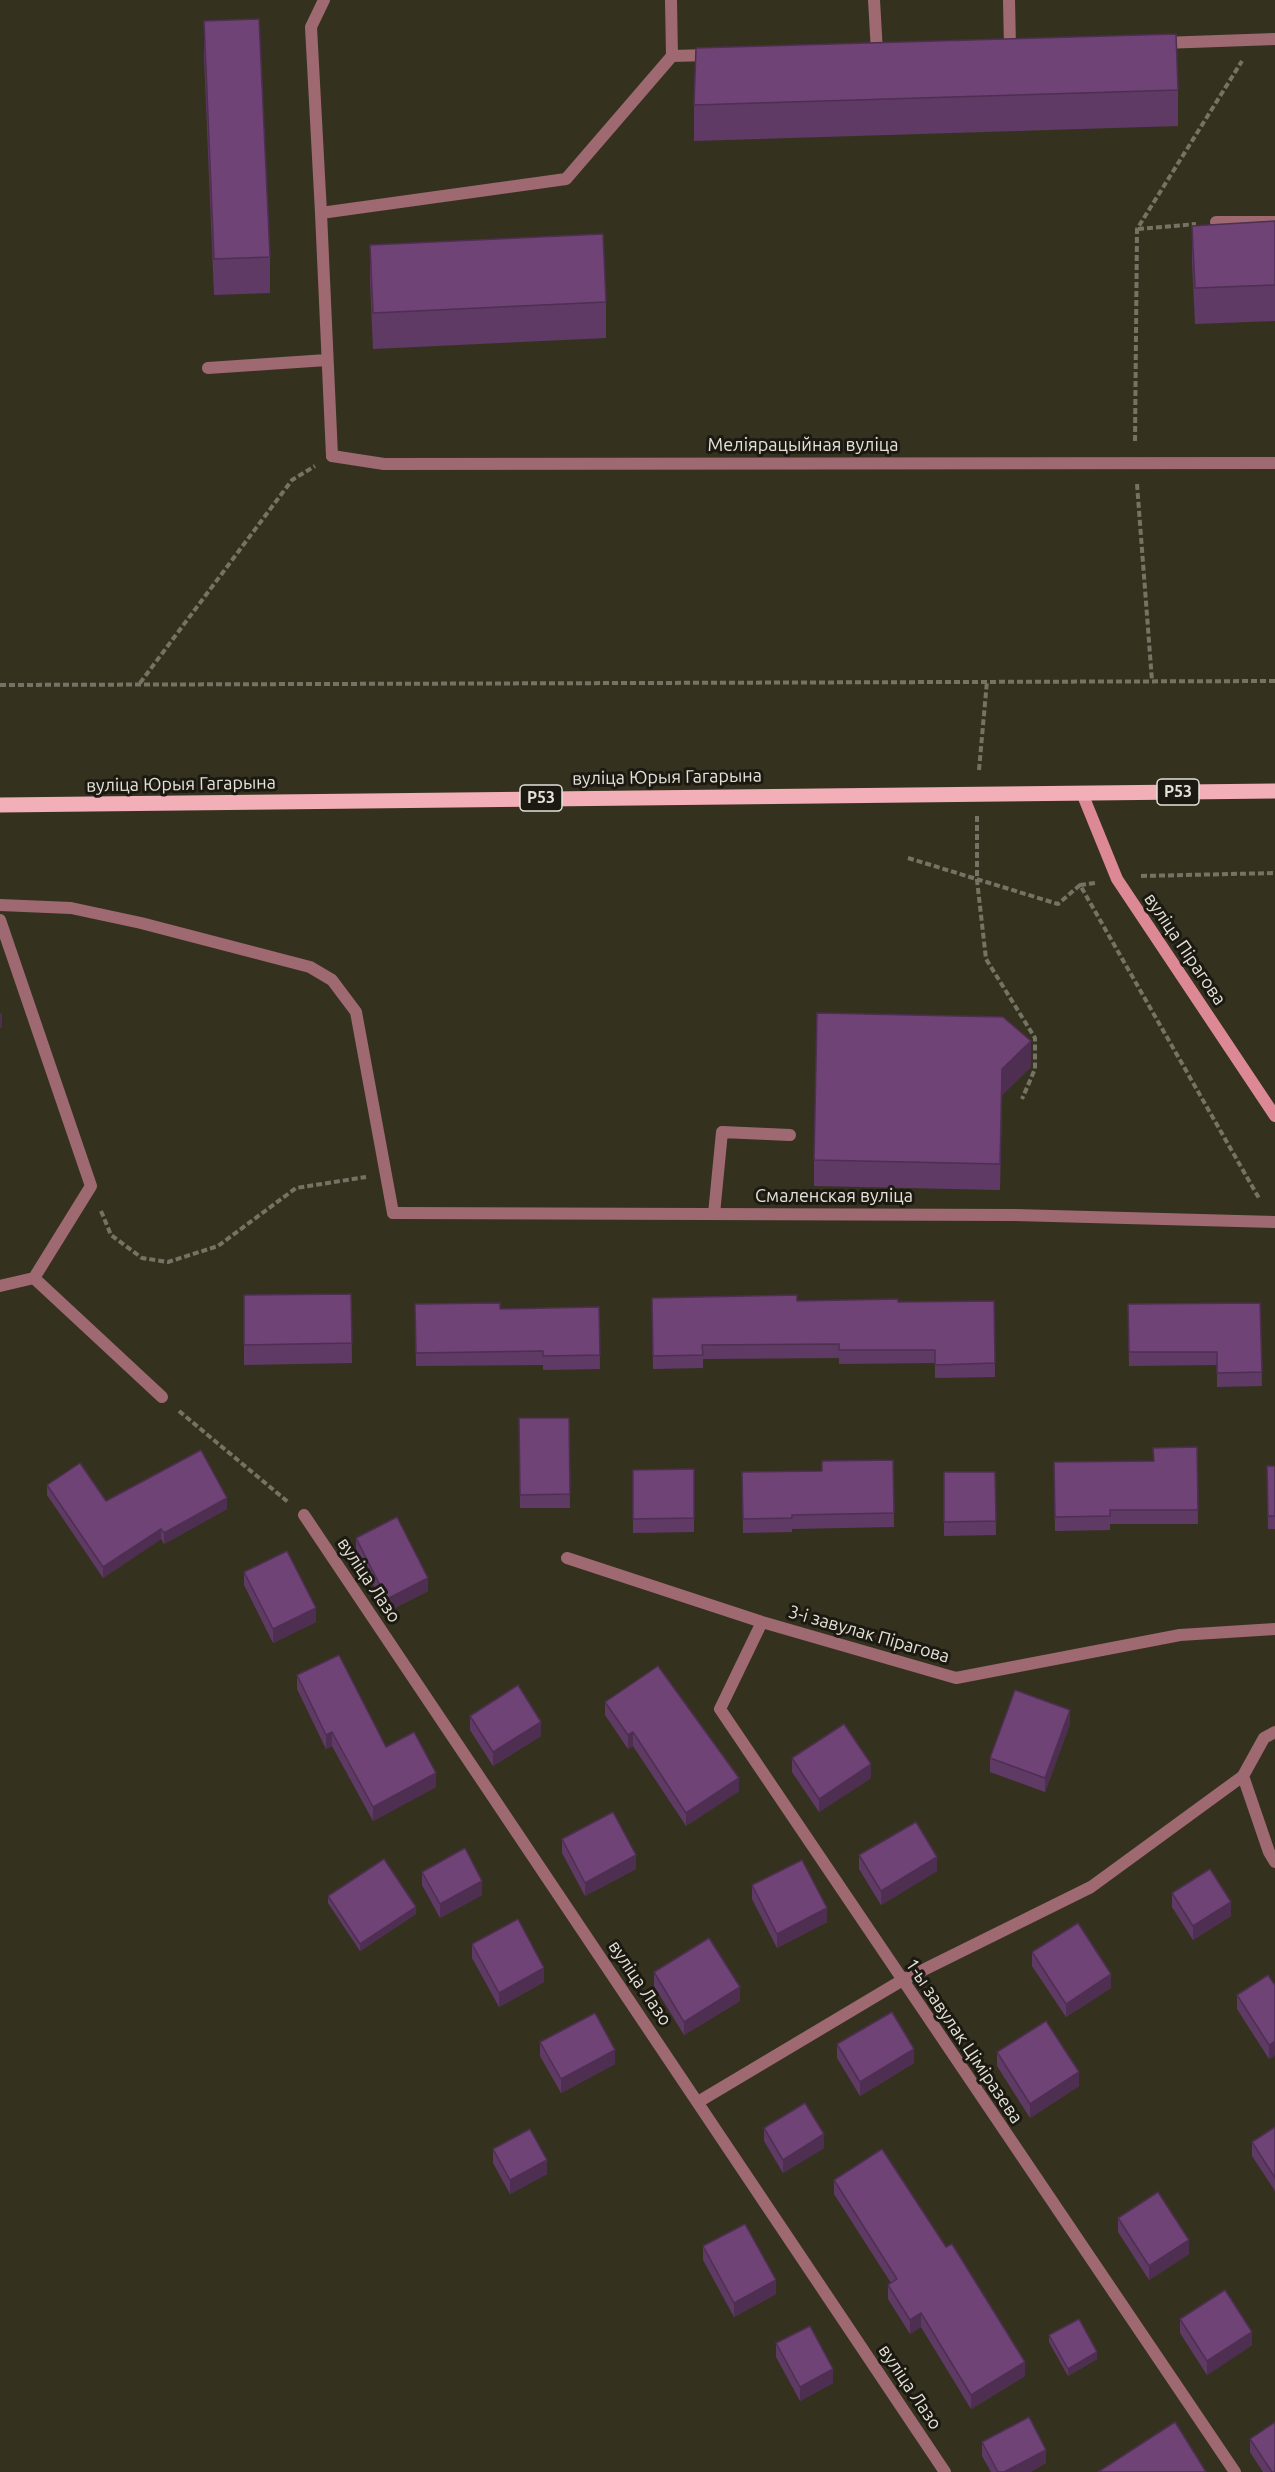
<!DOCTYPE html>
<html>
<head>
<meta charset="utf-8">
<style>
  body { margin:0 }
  canvas { display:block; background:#35311f }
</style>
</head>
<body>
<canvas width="1275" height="2472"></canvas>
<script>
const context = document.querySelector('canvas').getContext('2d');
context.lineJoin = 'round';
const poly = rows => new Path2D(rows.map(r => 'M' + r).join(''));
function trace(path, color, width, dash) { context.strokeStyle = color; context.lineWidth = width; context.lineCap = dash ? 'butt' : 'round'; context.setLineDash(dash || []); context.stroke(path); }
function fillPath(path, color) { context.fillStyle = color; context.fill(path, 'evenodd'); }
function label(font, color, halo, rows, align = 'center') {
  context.font = font + ' Ubuntu,sans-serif'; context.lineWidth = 6; context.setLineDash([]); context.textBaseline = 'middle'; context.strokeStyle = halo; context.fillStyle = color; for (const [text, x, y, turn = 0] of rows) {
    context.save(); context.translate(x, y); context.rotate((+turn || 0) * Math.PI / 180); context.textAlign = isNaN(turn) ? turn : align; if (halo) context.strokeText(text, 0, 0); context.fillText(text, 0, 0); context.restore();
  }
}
const path = poly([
  [1138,229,1196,224],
  [1135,441,1137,229,1242,61],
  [1137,484,1152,681],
  [140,683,292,480,315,466],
  [0,685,1275,681],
  [979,770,987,681],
  [977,816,977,880,986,959,1035,1038,1035,1069,1022,1099],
  [908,858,1058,904,1080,885,1260,1200],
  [1141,876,1275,873],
  [1080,885,1095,883],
  [101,1211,111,1235,142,1258,168,1262,218,1246,296,1188,366,1177],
  [179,1411,288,1502]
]);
const lane = poly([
  [874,0,877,52],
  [1009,0,1010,47],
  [1162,43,1275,39],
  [672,56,710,55],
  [321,213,311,27,324,0],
  [1216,222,1275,222],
  [208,368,327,360],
  [332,456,321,213,566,179,672,56,671,0],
  [0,905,71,908,141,923,310,967,332,980,356,1012,393,1213],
  [0,920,91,1186,34,1278,0,1286],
  [714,1214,722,1132,790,1135],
  [34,1278,162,1397]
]);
const street = poly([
  [332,456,384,464,1275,463],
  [393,1213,1015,1215,1275,1222],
  [304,1515,945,2472],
  [567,1558,762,1622,956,1678,1180,1635,1275,1629],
  [762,1622,720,1709,1235,2472],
  [1243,1776,1269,1852,1275,1862],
  [698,2102,901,1981,1091,1887,1243,1776,1264,1738,1275,1732]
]);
const secondary = poly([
  [1082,793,1117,879,1275,1116]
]);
const primary = poly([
  [0,805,1275,791]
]);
const wall = poly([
  [204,21,270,257,270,293,214,295,204,57],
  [1178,90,1178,126,694,141,694,105],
  [1275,221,1275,321,1195,324,1192,262,1192,226],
  [370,245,606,302,606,338,373,349,370,281],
  [1031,1067,1002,1095,1000,1190,814,1186,814,1160],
  [351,1294,352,1363,244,1365,244,1295],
  [652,1298,898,1302,994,1301,995,1377,935,1378,935,1363,839,1364,839,1358,703,1359,703,1368,653,1369],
  [1260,1303,1262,1386,1217,1387,1217,1365,1129,1366,1128,1304],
  [415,1304,500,1309,599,1307,600,1369,543,1370,543,1365,416,1366],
  [519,1418,569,1418,570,1508,520,1508],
  [1197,1447,1198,1524,1110,1524,1110,1530,1055,1531,1054,1462,1153,1461],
  [893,1460,894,1527,792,1529,792,1532,743,1533,742,1472,822,1471],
  [1267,1466,1275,1466,1275,1529,1268,1529],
  [694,1469,694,1532,633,1533,633,1470],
  [944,1472,995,1472,996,1535,944,1536],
  [47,1485,106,1501,227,1509,164,1544,161,1539,103,1578,47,1495],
  [356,1538,428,1591,387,1612,356,1551],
  [244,1572,316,1622,273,1643,244,1585],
  [297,1675,386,1747,436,1787,373,1821,332,1746,326,1749,297,1689],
  [605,1702,739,1791,686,1826,633,1746,628,1749,605,1715],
  [470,1716,541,1736,493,1766,470,1730],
  [1070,1724,1045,1792,990,1772,990,1758],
  [792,1758,871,1778,819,1812,792,1772],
  [562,1839,636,1869,585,1896,562,1853],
  [859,1855,937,1871,881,1905,859,1869],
  [422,1872,482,1895,440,1918,422,1885],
  [752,1885,827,1922,777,1948,752,1899],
  [1172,1893,1231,1916,1193,1940,1172,1907],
  [328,1896,416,1914,360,1951,328,1903],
  [472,1944,544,1982,499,2007,472,1958],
  [1032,1952,1111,1988,1066,2017,1032,1966],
  [654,1972,740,2001,684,2035,654,1986],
  [1275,1985,1275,2055,1269,2059,1237,2009,1237,1995],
  [540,2042,615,2064,561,2093,540,2056],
  [837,2044,914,2063,860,2096,837,2058],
  [997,2052,1079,2086,1030,2118,997,2066],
  [1275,2127,1275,2191,1252,2156,1252,2142],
  [764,2128,824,2148,783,2173,764,2141],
  [493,2149,547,2174,510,2194,493,2163],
  [834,2180,1025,2376,971,2409,921,2327,910,2334,888,2299,888,2285,891,2283,834,2194],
  [1118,2218,1189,2254,1149,2280,1118,2232],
  [703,2246,776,2294,734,2317,703,2260],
  [1180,2319,1252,2345,1207,2375,1180,2333],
  [1049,2335,1097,2359,1068,2376,1049,2342],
  [776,2343,833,2383,800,2401,776,2357],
  [1250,2439,1275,2472,1263,2472,1250,2452],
  [982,2442,1046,2463,1030,2472,991,2472,982,2456]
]);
const shadedWall = poly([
  [2,1013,2,1027,0,1028,0,1014],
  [1031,1041,1031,1067,1002,1095,1000,1190,1002,1069],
  [227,1498,227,1509,164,1544,164,1533],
  [161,1529,161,1539,103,1578,103,1567],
  [428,1578,428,1591,387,1612,387,1599],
  [316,1608,316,1622,273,1643,273,1629],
  [1070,1710,1070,1724,1045,1792,1045,1778],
  [541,1722,541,1736,493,1766,493,1752],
  [332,1732,332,1746,326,1749,326,1735],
  [633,1732,633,1746,628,1749,628,1735],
  [871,1764,871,1778,819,1812,819,1799],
  [436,1773,436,1787,373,1821,373,1807],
  [739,1778,739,1791,686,1826,686,1813],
  [636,1855,636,1869,585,1896,585,1883],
  [937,1857,937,1871,881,1905,881,1891],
  [482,1881,482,1895,440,1918,440,1904],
  [1231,1902,1231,1916,1193,1940,1193,1926],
  [416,1907,416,1914,360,1951,360,1944],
  [827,1908,827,1922,777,1948,777,1934],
  [544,1968,544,1982,499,2007,499,1993],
  [1111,1974,1111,1988,1066,2017,1066,2004],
  [740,1987,740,2001,684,2035,684,2022],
  [1275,2041,1275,2055,1269,2059,1269,2045],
  [914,2049,914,2063,860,2096,860,2082],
  [615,2050,615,2064,561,2093,561,2079],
  [1079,2072,1079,2086,1030,2118,1030,2104],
  [824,2134,824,2148,783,2173,783,2160],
  [547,2160,547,2174,510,2194,510,2180],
  [1189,2240,1189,2254,1149,2280,1149,2266],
  [776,2280,776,2294,734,2317,734,2303],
  [921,2313,921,2327,910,2334,910,2320],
  [1252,2332,1252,2345,1207,2375,1207,2361],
  [1097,2352,1097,2359,1068,2376,1068,2369],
  [1025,2362,1025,2376,971,2409,971,2395],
  [833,2369,833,2383,800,2401,800,2387],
  [1046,2450,1046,2463,1030,2472,1004,2472]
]);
const building = poly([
  [259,19,270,257,214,259,204,21,259,19],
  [1176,34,1178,90,694,105,696,48,1176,34],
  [1275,221,1275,285,1195,288,1192,226,1275,221],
  [603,234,606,302,373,313,370,245,603,234],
  [817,1013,1003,1017,1031,1041,1002,1069,1000,1164,814,1160,817,1013],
  [351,1294,352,1343,244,1345,244,1295,351,1294],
  [797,1295,797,1301,898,1299,898,1302,994,1301,995,1363,935,1365,935,1350,839,1350,839,1344,702,1345,703,1355,653,1356,652,1298,797,1295],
  [500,1303,500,1309,599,1307,600,1355,543,1356,543,1351,416,1353,415,1304,500,1303],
  [1260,1303,1262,1372,1217,1373,1217,1352,1129,1352,1128,1304,1260,1303],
  [519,1418,569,1418,570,1494,520,1495,519,1418],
  [1197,1447,1198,1510,1110,1510,1110,1516,1055,1517,1054,1462,1154,1461,1153,1448,1197,1447],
  [201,1450,227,1498,164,1533,161,1529,103,1567,47,1485,80,1463,106,1501,201,1450],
  [893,1460,894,1513,792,1515,792,1518,743,1519,742,1472,822,1471,822,1461,893,1460],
  [1267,1466,1275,1466,1275,1516,1268,1516,1267,1466],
  [694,1469,694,1518,633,1519,633,1470,694,1469],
  [944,1472,995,1472,996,1521,944,1522,944,1472],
  [397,1517,428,1578,387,1599,356,1538,397,1517],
  [287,1551,316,1608,273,1629,244,1572,287,1551],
  [339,1655,386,1747,414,1732,436,1773,373,1807,332,1732,326,1735,297,1675,339,1655],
  [658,1666,739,1778,686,1813,633,1732,628,1735,605,1702,658,1666],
  [518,1685,541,1722,493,1752,470,1716,518,1685],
  [1015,1690,1070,1710,1045,1778,990,1758,1015,1690],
  [844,1724,871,1764,819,1799,792,1758,844,1724],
  [613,1812,636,1855,585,1883,562,1839,613,1812],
  [916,1822,937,1857,881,1891,859,1855,916,1822],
  [465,1848,482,1881,440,1904,422,1872,465,1848],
  [384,1859,416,1907,360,1944,328,1896,384,1859],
  [802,1860,827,1908,777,1934,752,1885,802,1860],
  [1210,1869,1231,1902,1193,1926,1172,1893,1210,1869],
  [518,1919,544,1968,499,1993,472,1944,518,1919],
  [1078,1923,1111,1974,1066,2004,1032,1952,1078,1923],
  [709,1938,740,1987,684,2022,654,1972,709,1938],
  [1268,1975,1275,1985,1275,2041,1269,2045,1237,1995,1268,1975],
  [892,2012,914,2049,860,2082,837,2044,892,2012],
  [595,2013,615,2050,561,2079,540,2042,595,2013],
  [1046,2021,1079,2072,1030,2104,997,2052,1046,2021],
  [805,2103,824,2134,783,2160,764,2128,805,2103],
  [1275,2127,1275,2178,1252,2142,1275,2127],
  [530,2129,547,2160,510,2180,493,2149,530,2129],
  [882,2149,946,2247,952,2244,1025,2362,971,2395,921,2313,910,2320,888,2285,897,2279,834,2180,882,2149],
  [1158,2192,1189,2240,1149,2266,1118,2218,1158,2192],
  [745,2224,776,2280,734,2303,703,2246,745,2224],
  [1225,2290,1252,2332,1207,2361,1180,2319,1225,2290],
  [1079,2319,1097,2352,1068,2369,1049,2335,1079,2319],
  [810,2326,833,2369,800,2387,776,2343,810,2326],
  [1029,2417,1046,2450,1004,2472,998,2472,982,2442,1029,2417],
  [1175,2422,1206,2472,1098,2472,1175,2422],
  [1275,2422,1275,2472,1272,2472,1250,2439,1275,2422]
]);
const shields = [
  [1178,792,42],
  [541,798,42]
];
const shieldNames = [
  ["Р53",1178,792],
  ["Р53",541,798]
];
const streetNames = [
  ["Меліярацыйная вуліца",803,445],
  ["вуліца Юрыя Гагарына",667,777,-1],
  ["вуліца Юрыя Гагарына",181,784,-1],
  ["вуліца Пірагова",1185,949,56],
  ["Смаленская вуліца",834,1196],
  ["вуліца Лазо",369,1580,56],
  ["3-і завулак Пірагова",869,1634,16],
  ["вуліца Лазо",640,1983,56],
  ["1-ы завулак Ціміразева",964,2041,56],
  ["вуліца Лазо",910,2387,56]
];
trace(path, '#777364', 4, [6, 3]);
trace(lane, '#9f6971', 12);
trace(street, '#9f6971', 12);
trace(secondary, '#dd8895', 12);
trace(primary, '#f2afb8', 15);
fillPath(wall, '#5f3a65');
fillPath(shadedWall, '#4e2f52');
fillPath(building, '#6f4375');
trace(building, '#4e2f52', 1.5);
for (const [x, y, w] of shields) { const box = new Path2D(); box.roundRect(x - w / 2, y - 13, w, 26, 4.5); context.fillStyle = '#1b1911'; context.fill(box); trace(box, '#e4e2d6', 1.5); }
label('bold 16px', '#e4e2d6', null, shieldNames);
label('18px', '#e4e2d6', '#1b1911', streetNames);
</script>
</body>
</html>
